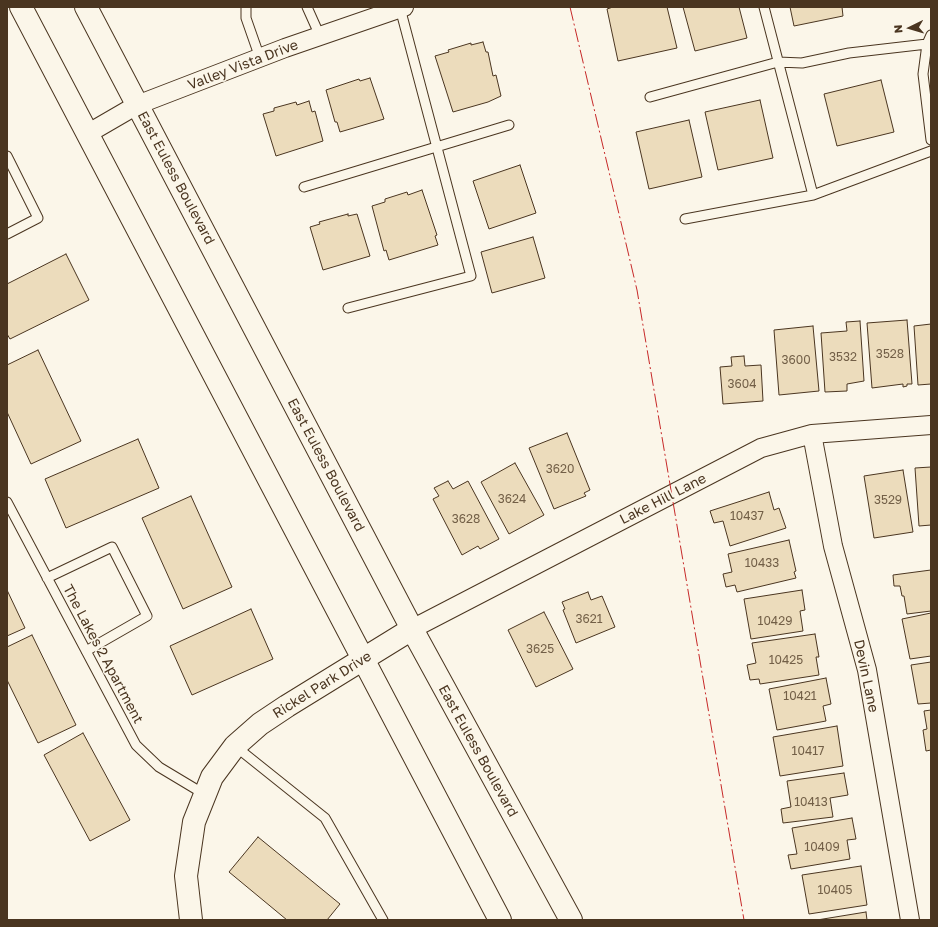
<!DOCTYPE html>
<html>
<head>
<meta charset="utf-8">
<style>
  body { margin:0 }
  #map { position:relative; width:938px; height:927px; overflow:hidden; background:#fbf6e9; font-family:"Golos Text",sans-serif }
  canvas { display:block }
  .frame { position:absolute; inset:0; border:8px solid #4a3520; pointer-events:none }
  .north { position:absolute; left:890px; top:8px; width:40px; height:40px; -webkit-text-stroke:3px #fbf6e9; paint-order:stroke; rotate:265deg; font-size:11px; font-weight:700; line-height:16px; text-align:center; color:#4a3520 }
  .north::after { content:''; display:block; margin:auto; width:14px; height:18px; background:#4a3520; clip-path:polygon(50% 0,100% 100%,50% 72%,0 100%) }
</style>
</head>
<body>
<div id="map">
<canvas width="938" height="927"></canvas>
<div class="frame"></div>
<div class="north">N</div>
</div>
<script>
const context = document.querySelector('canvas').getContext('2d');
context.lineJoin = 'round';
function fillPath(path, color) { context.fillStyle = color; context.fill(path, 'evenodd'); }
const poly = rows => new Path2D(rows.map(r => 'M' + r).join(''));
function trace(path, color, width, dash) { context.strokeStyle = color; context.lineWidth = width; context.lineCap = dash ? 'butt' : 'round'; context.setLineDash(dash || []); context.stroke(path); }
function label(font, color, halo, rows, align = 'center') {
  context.font = font + ' "Golos Text",sans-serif'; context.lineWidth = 3; context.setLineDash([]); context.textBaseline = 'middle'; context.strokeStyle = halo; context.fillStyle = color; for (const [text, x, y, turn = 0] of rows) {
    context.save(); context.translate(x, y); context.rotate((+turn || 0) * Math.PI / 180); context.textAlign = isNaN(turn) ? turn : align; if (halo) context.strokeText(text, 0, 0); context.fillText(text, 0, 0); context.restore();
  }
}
const building = poly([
  [613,7,667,7,677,48,618,61,607,9,613,7],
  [683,7,739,7,747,38,695,51,683,7],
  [790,7,842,7,843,16,794,26,790,7],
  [483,42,486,52,488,52,493,76,496,75,501,96,488,102,453,112,435,56,449,52,448,50,471,43,471,45,483,42],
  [370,78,384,119,340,132,337,122,335,122,326,90,359,79,360,81,370,78],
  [881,80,894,132,837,146,824,94,881,80],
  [760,100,773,158,718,170,705,112,760,100],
  [309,101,312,112,315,111,323,141,276,156,263,114,274,111,274,108,296,102,297,105,309,101],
  [689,120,702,177,649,189,636,132,689,120],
  [520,165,536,213,489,229,473,181,520,165],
  [422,190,437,235,435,236,438,245,389,260,386,250,384,251,372,206,385,202,385,199,407,192,408,195,422,190],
  [348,214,348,216,357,214,370,256,323,270,310,227,320,224,319,222,348,214],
  [533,237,545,278,492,293,481,252,533,237],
  [66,254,89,300,10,339,7,334,7,284,66,254],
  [907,320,912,384,907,384,907,386,903,387,903,384,872,388,867,323,907,320],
  [860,321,864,381,847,384,847,391,825,392,821,333,847,331,846,322,860,321],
  [931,324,931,384,918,385,914,326,931,324],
  [813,326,819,391,779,395,774,330,813,326],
  [38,350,81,441,31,464,7,412,7,365,38,350],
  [744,356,745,366,761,365,763,401,723,404,720,367,732,366,731,357,744,356],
  [567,433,590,490,584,493,586,496,554,509,529,448,567,433],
  [138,439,159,488,66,528,45,479,138,439],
  [515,463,544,515,509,534,481,482,515,463],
  [931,467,931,525,919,526,915,468,931,467],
  [903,470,913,532,874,538,864,476,903,470],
  [448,481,453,489,468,481,499,539,480,549,478,546,462,555,433,499,439,496,434,488,448,481],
  [769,492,774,510,779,508,786,528,730,546,723,521,714,523,710,511,769,492],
  [191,496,232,587,183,609,142,518,191,496],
  [789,540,796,571,794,572,796,578,737,592,735,585,726,587,723,574,732,572,728,554,789,540],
  [931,570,931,611,907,614,904,596,902,596,900,586,894,586,893,575,931,570],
  [7,590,25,628,7,636,7,590],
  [802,590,805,610,800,611,803,631,751,639,744,599,802,590],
  [588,592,591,600,602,596,615,627,576,643,563,610,565,609,562,602,588,592],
  [251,609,273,659,192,695,170,646,251,609],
  [544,612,573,669,536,687,508,630,544,612],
  [931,613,931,656,910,659,902,619,931,613],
  [815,634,819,657,816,657,819,675,760,684,759,679,750,680,747,665,756,663,752,643,815,634],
  [32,635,76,725,38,743,7,680,7,647,32,635],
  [931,662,931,703,918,704,911,665,931,662],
  [826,678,831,704,823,706,826,721,777,730,769,689,826,678],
  [931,710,931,750,926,751,923,730,927,729,924,711,931,710],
  [837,726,843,766,780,776,773,737,837,726],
  [83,733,130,820,90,841,44,755,83,733],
  [844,773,848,795,830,798,833,817,783,823,781,809,791,807,787,781,844,773],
  [852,818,856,839,847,840,850,859,791,869,788,855,797,854,792,828,852,818],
  [258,837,340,904,327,920,287,920,229,872,258,837],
  [861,866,867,905,809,914,802,875,861,866],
  [866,912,867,920,817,920,866,912]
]);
const service = poly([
  [246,7,246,18,260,58],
  [307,7,320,36],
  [764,7,813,195],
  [927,44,923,74,931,140],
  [650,97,778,62,802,63,849,53,927,44,931,35],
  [7,156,38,218,7,234],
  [304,187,509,125],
  [685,219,813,195,931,151],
  [348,308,471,276,400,8],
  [7,502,136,745,159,767,204,794],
  [47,578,112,547,147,616,86,651],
  [235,746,325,818,383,920]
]);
const minor = poly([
  [87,134,137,105,285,48,404,7],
  [812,434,833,546,867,670,910,920],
  [412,629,761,448,812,434,931,425]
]);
const tertiary = poly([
  [191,920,186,876,194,822,212,777,235,746,260,724,287,706,412,629]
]);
const primary = poly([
  [21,7,500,920],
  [86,7,412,629,571,920]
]);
const power = poly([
  [570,7,637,290,744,920]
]);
const numberNames = [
  ["3528",890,354],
  ["3532",843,357],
  ["3600",796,360],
  ["3604",742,384],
  ["3620",560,469],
  ["3624",512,499],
  ["3529",888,500],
  ["10437",747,516],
  ["3628",466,519],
  ["10433",762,563],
  ["3621",589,619],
  ["10429",775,621],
  ["3625",540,649],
  ["10425",786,660],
  ["10421",800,696],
  ["10417",808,751],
  ["10413",811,802],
  ["10409",822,847],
  ["10405",835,890]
];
const streetNames = [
  ["Valley Vista Drive",243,65,-21],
  ["East Euless Boulevard",176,178,62],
  ["East Euless Boulevard",326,465,62],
  ["Lake Hill Lane",663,499,-27],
  ["The Lakes 2 Apartment",103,654,62],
  ["Devin Lane",866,676,78],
  ["Rickel Park Drive",322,685,-32],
  ["East Euless Boulevard",478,751,61]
];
fillPath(building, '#ecdcbc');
trace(building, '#4a3520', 1);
trace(service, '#4a3520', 11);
trace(minor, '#4a3520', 20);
trace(tertiary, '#4a3520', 24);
trace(primary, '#4a3520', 24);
trace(service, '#fbf6e9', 9);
trace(minor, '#fbf6e9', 18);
trace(tertiary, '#fbf6e9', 22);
trace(primary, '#fbf6e9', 22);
trace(power, '#c62828', 1, [14, 3, 2, 3]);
label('12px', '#725f47', null, numberNames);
label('14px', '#4a3520', '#fbf6e9', streetNames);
</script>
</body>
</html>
